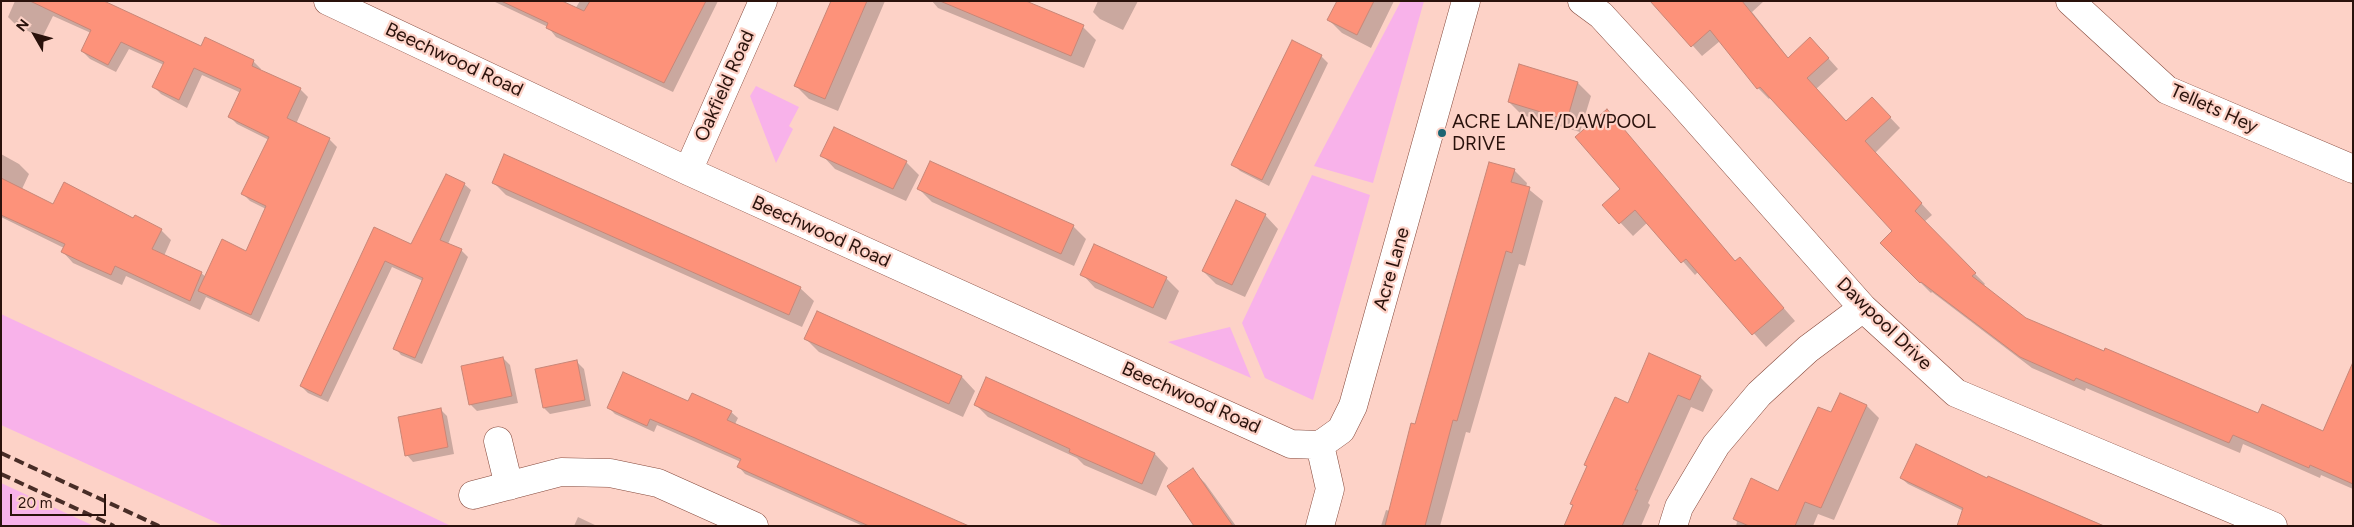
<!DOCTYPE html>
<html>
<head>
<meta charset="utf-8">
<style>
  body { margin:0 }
  #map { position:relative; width:2354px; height:527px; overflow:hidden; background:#fdd2c7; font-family:Figtree,sans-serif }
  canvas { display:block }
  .frame { position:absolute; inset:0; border:2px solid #2a120c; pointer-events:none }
  .north { position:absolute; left:10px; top:10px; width:50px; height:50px; -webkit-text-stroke:4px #fdd2c7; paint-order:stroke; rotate:308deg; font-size:14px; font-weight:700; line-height:20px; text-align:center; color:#2a120c }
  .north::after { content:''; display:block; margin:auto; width:18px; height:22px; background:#2a120c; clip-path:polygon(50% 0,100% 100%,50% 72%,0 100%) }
  .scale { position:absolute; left:10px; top:494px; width:96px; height:22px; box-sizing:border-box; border:2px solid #2a120c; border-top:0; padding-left:6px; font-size:15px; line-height:18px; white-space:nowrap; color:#2a120c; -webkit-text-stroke:4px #fdd2c7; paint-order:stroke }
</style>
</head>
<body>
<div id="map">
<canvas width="2354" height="527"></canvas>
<div class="frame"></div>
<div class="north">N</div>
<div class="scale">20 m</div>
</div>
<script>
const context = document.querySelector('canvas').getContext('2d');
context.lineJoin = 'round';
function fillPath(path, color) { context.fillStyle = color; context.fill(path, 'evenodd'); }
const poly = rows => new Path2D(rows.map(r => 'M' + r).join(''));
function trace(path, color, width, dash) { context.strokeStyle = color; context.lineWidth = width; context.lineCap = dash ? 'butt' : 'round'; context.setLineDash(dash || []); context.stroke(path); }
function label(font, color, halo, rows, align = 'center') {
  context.font = font + ' Figtree,sans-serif'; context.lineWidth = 4.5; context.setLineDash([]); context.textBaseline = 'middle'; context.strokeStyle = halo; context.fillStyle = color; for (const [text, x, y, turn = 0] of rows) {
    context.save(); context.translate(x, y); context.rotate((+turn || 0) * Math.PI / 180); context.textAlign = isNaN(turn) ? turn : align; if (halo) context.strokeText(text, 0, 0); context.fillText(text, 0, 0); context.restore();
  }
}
const green = poly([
  [1401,1,1424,1,1373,183,1314,166],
  [756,86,799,107,789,126,793,129,776,163,750,96],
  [1312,175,1370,195,1313,400,1265,378,1242,323],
  [1,314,363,484,451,526,224,526,1,425],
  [1230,327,1251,378,1168,342],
  [1,483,94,526,1,526]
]);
const shadow = poly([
  [15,1,101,1,201,48,253,61,261,69,260,71,300,89,308,97,296,124,329,139,337,147,259,322,206,297,200,310,126,276,122,285,73,263,63,252,64,248,1,217,1,154,19,164,29,174,22,189,54,205,134,219,161,230,171,240,164,256,201,273,206,277,247,253,266,209,250,201,242,193,269,140,237,124,230,117,241,93,202,75,187,108,161,94,153,86,164,65,129,49,116,72,90,59,82,51,91,33,53,16,42,38,16,25,8,17],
  [493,1,559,1,575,9,580,1,718,1,673,92,556,37,548,27],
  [832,1,885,1,838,111,809,99,796,86],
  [932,1,1023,1,1083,27,1096,40,1084,68,938,8],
  [1098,1,1138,1,1123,30,1100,19,1093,12],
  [1338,1,1394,1,1371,48,1342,33,1329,20],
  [1653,1,1764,1,1752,12,1789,59,1821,50,1838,69,1816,89,1847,122,1883,110,1900,128,1875,153,1932,215,1924,222,1985,284,1983,286,2025,319,2259,415,2324,433,2353,404,2353,489,2321,475,2320,478,2243,444,2240,453,2086,388,2085,391,2032,368,1932,292,1931,293,1920,282,1894,231,1771,97,1769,99,1758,88,1720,41,1702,56],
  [1321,56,1328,63,1269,186,1240,171,1233,164],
  [1578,83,1591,96,1580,132,1522,115,1509,102],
  [1607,111,1736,262,1740,258,1795,321,1766,347,1699,271,1695,275,1648,222,1633,236,1604,205,1622,189],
  [822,155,906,162,919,175,906,201,835,169],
  [1514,170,1527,183,1526,187,1543,201,1525,266,1519,264,1470,433,1466,432,1440,526,1381,526,1386,510,1390,511,1416,425],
  [493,182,800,288,814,301,802,327,506,195],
  [464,184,471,190,448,244,461,250,468,257,422,364,401,355,395,348,423,281,392,267,328,402,308,393,301,386,375,228,412,246],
  [919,189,1073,226,1086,239,1074,266,932,202],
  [1265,215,1278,229,1245,297,1216,284,1203,271],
  [1082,274,1166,278,1179,291,1166,320,1095,288],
  [818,313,962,377,975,391,963,417,819,352,806,339],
  [503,358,510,365,518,403,477,411,470,404],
  [577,362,584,369,591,406,550,414,544,408],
  [1700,377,1713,390,1703,412,1691,407,1648,503,1650,505,1641,526,1564,526,1588,467,1585,465],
  [987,379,1155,454,1168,468,1156,496,1084,465,1077,458,988,417,975,404],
  [1840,394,1867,406,1879,418,1834,520,1818,514,1813,526,1736,526,1737,522,1734,518,1779,492,1832,414],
  [689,403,731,412,738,418,735,424,966,526,863,526,745,474,739,467,741,462,657,425,654,432,615,414,609,408],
  [440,409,447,416,454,454,413,462,407,455],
  [1192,470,1205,483,1236,526,1196,526],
  [1989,477,2105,526,2003,526,1982,520,1908,484,1901,478,1988,479],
  [578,517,597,526,574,526]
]);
const building = poly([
  [30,1,104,1,201,46,205,37,254,60,252,66,301,88,287,118,330,138,251,315,198,291,222,239,246,251,266,206,241,194,269,137,228,117,241,89,194,68,179,100,152,87,164,62,121,42,108,65,81,51,91,30,30,1],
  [501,1,562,1,584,11,590,1,706,1,664,83,546,28,548,23,501,1],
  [831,1,867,1,825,99,794,86,831,1],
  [940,1,1026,1,1084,25,1071,56,940,1],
  [1337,1,1374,1,1357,35,1327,20,1337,1],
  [1650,1,1742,1,1788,58,1810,37,1829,58,1807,78,1846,121,1872,97,1891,117,1865,141,1922,203,1915,211,1976,273,1972,276,2026,318,2104,351,2105,348,2258,413,2262,404,2323,431,2353,362,2353,484,2310,465,2309,468,2233,435,2229,443,2076,378,2074,381,2020,357,1921,282,1920,283,1880,243,1892,231,1760,87,1757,89,1710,30,1691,47,1650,1],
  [1292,40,1322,55,1262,180,1231,165,1292,40],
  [1519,64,1578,82,1567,120,1508,102,1519,64],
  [1607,109,1735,261,1740,257,1784,308,1752,335,1686,259,1681,263,1635,210,1619,224,1602,205,1620,189,1575,137,1607,109],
  [834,127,907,161,893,189,820,156,834,127],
  [504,154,801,287,789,315,492,183,504,154],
  [930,161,1074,225,1061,254,917,189,930,161],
  [1489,162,1515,169,1511,182,1530,187,1512,253,1506,251,1457,421,1453,420,1425,526,1385,526,1411,423,1415,424,1489,162],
  [446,174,465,183,440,240,462,249,415,358,393,349,423,278,385,261,321,396,300,386,374,227,411,244,446,174],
  [1,178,53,204,64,182,133,218,135,215,162,229,152,249,202,272,190,301,115,266,111,275,86,264,61,252,65,244,1,215,1,178],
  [1236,200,1266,214,1232,285,1202,271,1236,200],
  [1094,244,1167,277,1153,308,1080,275,1094,244],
  [817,311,962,376,949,404,804,339,817,311],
  [1649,353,1701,376,1690,400,1678,395,1635,490,1638,490,1622,526,1564,526,1573,505,1570,504,1587,466,1584,465,1615,397,1628,403,1649,353],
  [503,357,512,396,469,405,461,366,503,357],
  [577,360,585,400,543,408,535,369,577,360],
  [623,372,688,401,692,393,732,411,727,420,969,526,869,526,757,476,737,467,741,459,695,438,650,419,647,426,607,408,623,372],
  [986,377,1155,453,1142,484,1069,452,1070,449,974,405,986,377],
  [1840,393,1867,405,1821,508,1805,502,1795,526,1749,526,1733,519,1751,478,1778,491,1818,407,1831,412,1840,393],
  [441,408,448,447,405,456,398,417,441,408],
  [1916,444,1987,478,1988,476,2104,526,1957,526,1963,508,1900,478,1916,444],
  [1193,468,1217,503,1233,526,1194,526,1167,486,1193,468]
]);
const street = poly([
  [328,1,688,171,1291,444,1320,445],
  [1582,1,1601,15,1679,100,1863,308,1956,393,2273,526],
  [2070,1,2167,90,2353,169],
  [688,171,763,1],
  [498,441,509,486],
  [1320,445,1341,430,1353,406,1466,1],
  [473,495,561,472,610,473,658,483,754,526],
  [1320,526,1330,489,1320,445],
  [1673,526,1679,507,1716,445,1759,394,1808,349,1863,308]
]);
const rail = poly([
  [1,453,159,526],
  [1,474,114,526]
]);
const markers = [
  [1442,133,5,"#1c6473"]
];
const streetNames = [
  ["Beechwood Road",454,60,25],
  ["Oakfield Road",725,86,-66],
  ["Tellets Hey",2214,109,24],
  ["Beechwood Road",821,232,24],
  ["Acre Lane",1392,269,-74],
  ["Dawpool Drive",1884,324,44],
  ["Beechwood Road",1191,398,24]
];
const poiNames = [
  ["ACRE LANE/DAWPOOL",1452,122],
  ["DRIVE",1452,144]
];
fillPath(green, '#f8b2ea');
fillPath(shadow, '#0003');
fillPath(building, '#fd927a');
trace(building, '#c88677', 1);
trace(street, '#85493c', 29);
trace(street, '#fff', 28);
trace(rail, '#482d27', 4, [10, 5]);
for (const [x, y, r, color] of markers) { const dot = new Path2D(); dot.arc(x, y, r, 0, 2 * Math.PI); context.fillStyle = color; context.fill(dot); trace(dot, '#fdd2c7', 2); }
label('19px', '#2a120c', '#fdd2c7', streetNames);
label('19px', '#2a120c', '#fdd2c7', poiNames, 'left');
</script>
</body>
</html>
